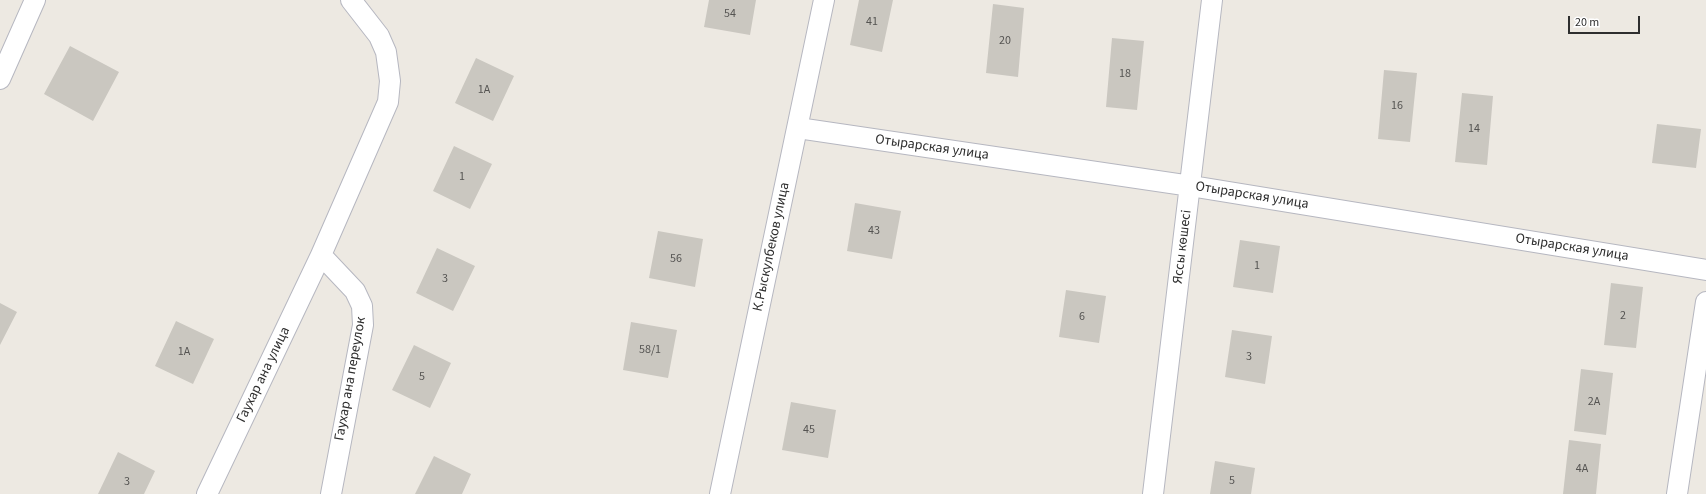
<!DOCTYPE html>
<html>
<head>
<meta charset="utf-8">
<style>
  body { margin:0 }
  #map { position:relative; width:1706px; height:494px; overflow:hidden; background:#ede9e2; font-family:"Source Sans 3",sans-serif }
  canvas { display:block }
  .scale { position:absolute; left:1568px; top:16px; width:72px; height:18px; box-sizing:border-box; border:2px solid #2e2e2e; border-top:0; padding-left:5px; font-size:12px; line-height:14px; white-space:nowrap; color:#2e2e2e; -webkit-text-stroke:3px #fff; paint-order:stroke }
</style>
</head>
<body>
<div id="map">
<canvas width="1706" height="494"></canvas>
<div class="scale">20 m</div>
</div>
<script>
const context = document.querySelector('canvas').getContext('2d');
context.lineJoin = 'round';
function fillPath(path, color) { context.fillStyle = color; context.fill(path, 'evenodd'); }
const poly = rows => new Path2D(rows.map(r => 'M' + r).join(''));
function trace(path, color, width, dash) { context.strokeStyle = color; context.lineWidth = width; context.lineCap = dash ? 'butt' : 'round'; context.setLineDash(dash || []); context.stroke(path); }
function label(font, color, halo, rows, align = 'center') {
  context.font = font + ' "Source Sans 3",sans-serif'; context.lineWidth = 3; context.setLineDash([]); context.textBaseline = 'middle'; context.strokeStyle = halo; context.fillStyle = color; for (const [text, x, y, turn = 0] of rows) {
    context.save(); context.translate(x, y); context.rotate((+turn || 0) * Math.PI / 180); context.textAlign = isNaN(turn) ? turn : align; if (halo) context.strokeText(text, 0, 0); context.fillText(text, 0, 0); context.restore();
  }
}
const building = poly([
  [709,0,756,0,750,35,704,27],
  [859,0,893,0,882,52,850,45],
  [993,4,1024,8,1018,77,986,73],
  [1112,38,1144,41,1137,110,1106,107],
  [70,46,119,72,93,121,44,94],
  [476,58,514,76,493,121,455,103],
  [1384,70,1417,73,1410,142,1378,139],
  [1462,93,1493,96,1487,165,1455,162],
  [1657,124,1701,129,1696,168,1652,163],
  [454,146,492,164,470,209,433,191],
  [855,203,901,211,892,259,847,251],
  [658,231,703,239,695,287,649,278],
  [1240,240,1280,246,1273,293,1233,287],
  [437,248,475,266,453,311,416,293],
  [1611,283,1643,287,1636,348,1604,345],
  [1066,290,1106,296,1099,343,1059,337],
  [0,303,17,312,0,345],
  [176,321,214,339,193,384,155,366],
  [631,322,677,330,668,378,623,370],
  [1232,330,1272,336,1265,384,1225,377],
  [414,345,451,363,430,408,392,390],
  [1581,369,1613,373,1606,435,1574,431],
  [791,402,836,410,828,458,782,450],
  [1569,440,1601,444,1596,494,1563,494],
  [118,452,155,471,144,494,98,494],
  [434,456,471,474,462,494,415,494],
  [1215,461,1255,468,1251,494,1210,494]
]);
const street = poly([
  [0,79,35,0],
  [798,128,1191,186,1706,270],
  [321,255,355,291,362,306,363,325,331,494],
  [207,494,321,255,388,102,390,81,386,52,379,36,351,0],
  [720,494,824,0],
  [1153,494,1212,0],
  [1677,494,1706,302]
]);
const numberNames = [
  ["54",730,14],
  ["41",872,22],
  ["20",1005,41],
  ["18",1125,74],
  ["1A",484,90],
  ["16",1397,106],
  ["14",1474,129],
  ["1",462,177],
  ["43",874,231],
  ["56",676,259],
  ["1",1257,266],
  ["3",445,279],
  ["2",1623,316],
  ["6",1082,317],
  ["58/1",650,350],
  ["1A",184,352],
  ["3",1249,357],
  ["5",422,377],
  ["2A",1594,402],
  ["45",809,430],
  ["4A",1582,469],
  ["5",1232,481],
  ["3",127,482]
];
const streetNames = [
  ["Отырарская улица",932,148,8],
  ["Отырарская улица",1252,196,9],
  ["К.Рыскулбеков улица",772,247,-78],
  ["Яссы көшесі",1183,247,-83],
  ["Отырарская улица",1572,248,9],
  ["Гаухар ана улица",264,375,-64],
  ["Гаухар ана переулок",351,379,-80]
];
fillPath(building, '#cac7c0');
trace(street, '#b6b7c0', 22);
trace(street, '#fff', 20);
label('12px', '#555452', null, numberNames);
label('14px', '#2e2e2e', '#fff', streetNames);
</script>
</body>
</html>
